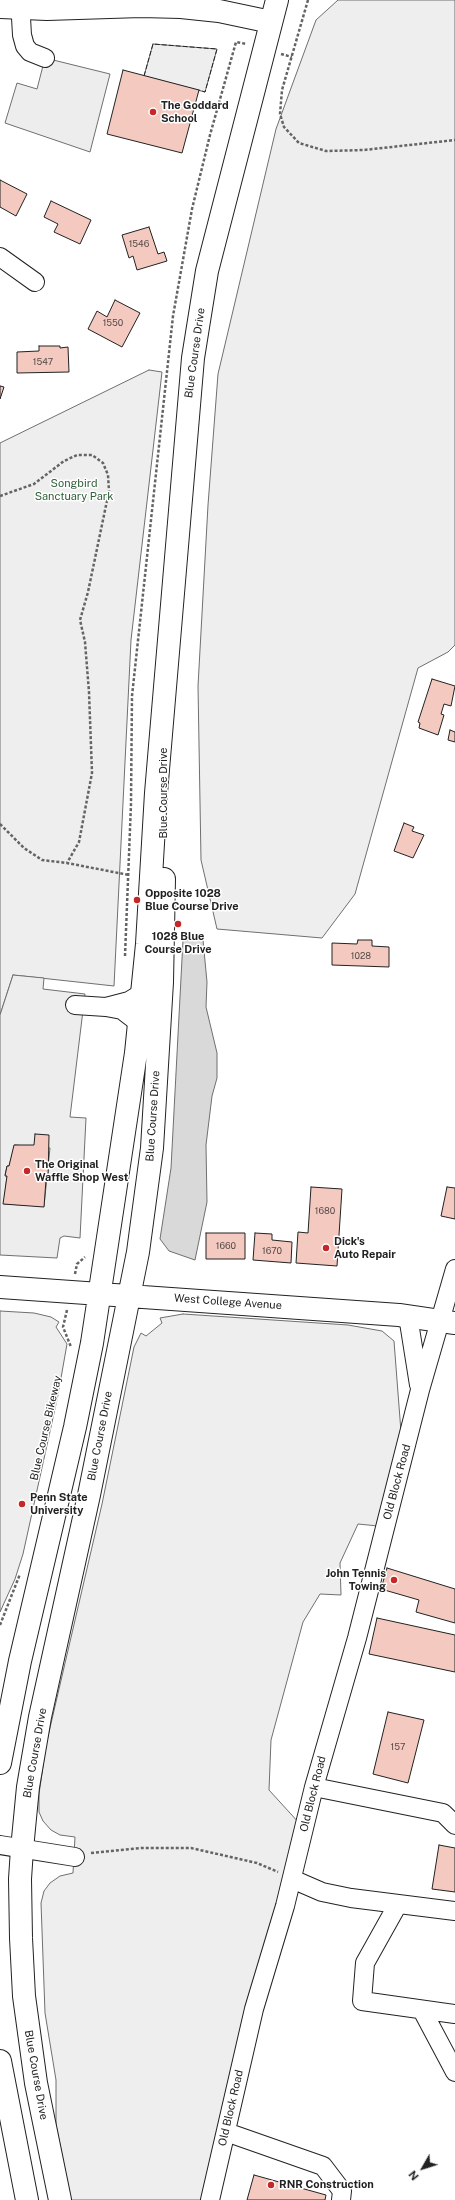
<!DOCTYPE html>
<html>
<head>
<meta charset="utf-8">
<style>
  body { margin:0 }
  #map { position:relative; width:455px; height:2200px; overflow:hidden; background:#fff; font-family:"Public Sans",sans-serif }
  canvas { display:block }
  .north { position:absolute; left:403px; top:2148px; width:40px; height:40px; -webkit-text-stroke:3px #fff; paint-order:stroke; rotate:231deg; font-size:11px; font-weight:700; line-height:16px; text-align:center; color:#222 }
  .north::after { content:''; display:block; margin:auto; width:14px; height:18px; background:#222; clip-path:polygon(50% 0,100% 100%,50% 72%,0 100%) }
</style>
</head>
<body>
<div id="map">
<canvas width="455" height="2200"></canvas>
<div class="north">N</div>
</div>
<script>
const context = document.querySelector('canvas').getContext('2d');
context.lineJoin = 'round';
function fillPath(path, color) { context.fillStyle = color; context.fill(path, 'evenodd'); }
const poly = rows => new Path2D(rows.map(r => 'M' + r).join(''));
function trace(path, color, width, dash) { context.strokeStyle = color; context.lineWidth = width; context.lineCap = dash ? 'butt' : 'round'; context.setLineDash(dash || []); context.stroke(path); }
function label(font, color, halo, rows, align = 'center') {
  context.font = font + ' "Public Sans",sans-serif'; context.lineWidth = 3; context.setLineDash([]); context.textBaseline = 'middle'; context.strokeStyle = halo; context.fillStyle = color; for (const [text, x, y, turn = 0] of rows) {
    context.save(); context.translate(x, y); context.rotate((+turn || 0) * Math.PI / 180); context.textAlign = isNaN(turn) ? turn : align; if (halo) context.strokeText(text, 0, 0); context.fillText(text, 0, 0); context.restore();
  }
}
const green = poly([
  [338,0,455,0,455,645,448,652,418,668,355,894,322,938,217,929,201,860,198,686,208,505,218,374,276,129,316,20,338,0],
  [153,44,217,49,205,92,144,76,153,44],
  [149,370,162,372,131,640,114,986,13,975,0,1015,0,443,149,370],
  [0,1311,34,1313,51,1317,59,1322,56,1327,67,1344,58,1395,23,1554,15,1579,0,1612,0,1311],
  [183,1314,348,1325,382,1331,394,1341,401,1432,378,1526,358,1524,340,1563,341,1595,320,1594,303,1622,271,1740,269,1790,300,1824,201,2200,71,2200,56,2125,56,2080,45,2013,41,1903,44,1891,50,1883,60,1876,73,1873,75,1837,60,1835,51,1830,43,1821,39,1812,39,1794,46,1745,102,1504,134,1347,141,1333,146,1336,162,1323,160,1318,183,1314]
]);
const parking = poly([
  [45,58,110,74,90,152,5,123,17,83,37,89,45,58],
  [13,975,44,978,43,989,85,994,70,1117,86,1118,80,1238,64,1236,60,1238,57,1258,0,1255,0,1015,13,975],
  [15,1145,50,1148,44,1206,4,1204,7,1176,5,1175,7,1166,9,1166,15,1145]
]);
const water = poly([
  [183,940,203,940,207,982,206,1007,217,1053,217,1078,212,1096,206,1145,207,1202,195,1260,169,1251,160,1239,171,1168,183,940]
]);
const building = poly([
  [123,70,199,90,182,153,107,134,123,70],
  [0,180,27,194,16,216,0,207,0,180],
  [51,201,91,220,80,244,54,232,58,224,44,217,51,201],
  [149,227,158,254,164,252,167,261,137,270,133,256,129,258,122,235,149,227],
  [115,300,140,313,122,347,88,329,97,311,107,317,115,300],
  [39,346,60,346,60,348,68,347,69,372,17,373,17,352,39,351,39,346],
  [0,386,4,387,0,399,0,386],
  [432,679,455,686,451,706,444,704,441,714,444,715,438,735,419,728,420,723,418,722,432,679],
  [450,730,455,732,455,742,448,740,450,730],
  [404,823,414,827,412,831,424,835,413,858,394,851,404,823],
  [358,940,372,940,372,946,389,947,389,967,332,965,332,943,357,944,358,940],
  [35,1134,49,1135,48,1180,46,1180,44,1207,3,1204,7,1176,5,1176,7,1166,9,1166,14,1145,34,1145,35,1134],
  [311,1187,342,1189,337,1266,296,1263,298,1232,308,1233,311,1187],
  [447,1187,455,1188,455,1219,441,1216,447,1187],
  [206,1233,245,1233,245,1259,206,1259,206,1233],
  [255,1233,272,1234,272,1240,292,1242,291,1263,253,1260,255,1233],
  [387,1568,455,1589,455,1623,416,1612,419,1600,381,1589,387,1568],
  [377,1618,455,1635,455,1672,369,1654,377,1618],
  [388,1712,424,1720,408,1783,373,1774,388,1712],
  [439,1845,455,1848,455,1892,432,1889,439,1845],
  [254,2175,326,2195,325,2200,247,2200,254,2175]
]);
const path = poly([
  [308,0,282,90,280,114,284,127,299,143,326,151,364,150,455,140],
  [281,54,292,57],
  [0,496,34,484,64,461,77,455,92,455,103,463,108,475,109,491,88,592,80,620,85,642,89,692,92,773,79,842,67,863],
  [0,824,24,848,42,860,67,863,129,875],
  [125,956,131,804,132,696,173,316,192,209,210,135,236,42,247,44],
  [75,1274,77,1264,85,1257],
  [67,1310,63,1327,71,1347],
  [0,1625,20,1574],
  [91,1853,141,1848,191,1848,257,1863,278,1872]
]);
const minor = poly([
  [20,0,22,35,25,46,30,52,45,58],
  [0,257,35,282],
  [75,1005,106,1007],
  [139,1023,122,1010,106,1007,129,1001,142,993],
  [408,1316,419,1385],
  [314,1787,443,1813,455,1825],
  [0,1845,75,1857],
  [292,1879,322,1892,351,1898,455,1911],
  [398,1904,365,1963,362,2001,455,2014],
  [422,2010,455,2072],
  [226,2132,323,2166,342,2191,341,2200],
  [210,2200,254,2009,285,1906,314,1787,357,1638,420,1390,455,1269]
]);
const major = poly([
  [0,7,47,9,141,6,181,7,219,11,271,22],
  [0,1287,399,1315,455,1323],
  [0,1763,20,1661,75,1427,92,1343,136,1053,147,944,156,793,193,358,207,271,277,0],
  [0,2061,27,2200],
  [60,2200,36,2083,24,1996,21,1938,20,1879,22,1849,28,1787,40,1717,89,1495,138,1252,152,1148,162,982,164,879]
]);
const fence = poly([
  [144,76,153,44,217,49,205,92,199,90]
]);
const markers = [
  [153,112,4,"#c62828"],
  [137,900,4,"#c62828"],
  [178,924,4,"#c62828"],
  [27,1171,4,"#c62828"],
  [326,1248,4,"#c62828"],
  [22,1504,4,"#c62828"],
  [394,1580,4,"#c62828"],
  [271,2185,4,"#c62828"]
];
const numberNames = [
  ["1546",139,244],
  ["1550",113,323],
  ["1547",43,362],
  ["1028",361,956],
  ["1680",325,1211],
  ["1660",226,1246],
  ["1670",272,1251],
  ["157",398,1747]
];
const poiNames = [
  ["The Goddard",161,106],
  ["School",161,119],
  ["Opposite 1028",145,894],
  ["Blue Course Drive",145,907],
  ["1028 Blue",178,937,"center"],
  ["Course Drive",178,950,"center"],
  ["The Original",35,1165],
  ["Waffle Shop West",35,1178],
  ["Dick's",334,1242],
  ["Auto Repair",334,1255],
  ["Penn State",30,1498],
  ["University",30,1511],
  ["John Tennis",386,1574,"right"],
  ["Towing",386,1587,"right"],
  ["RNR Construction",279,2185]
];
const streetNames = [
  ["Blue Course Drive",195,353,-82],
  ["Blue Course Drive",164,793,-90],
  ["Blue Course Drive",153,1116,-86],
  ["West College Avenue",228,1302,4],
  ["Blue Course Bikeway",46,1428,-77],
  ["Blue Course Drive",100,1436,-79],
  ["Old Block Road",397,1482,-75],
  ["Blue Course Drive",35,1753,-80],
  ["Old Block Road",313,1794,-76],
  ["Blue Course Drive",36,2075,80],
  ["Old Block Road",231,2108,-77]
];
const parkNames = [
  ["Songbird",74,484],
  ["Sanctuary Park",74,497]
];
fillPath(green, '#eee');
trace(green, '#6f6f6f', 1);
fillPath(parking, '#ededed');
trace(parking, '#6f6f6f', 1);
fillPath(water, '#d9d9d9');
trace(water, '#6f6f6f', 1);
fillPath(building, '#f3c9c0');
trace(building, '#222', 1);
trace(minor, '#222', 20);
trace(major, '#222', 24);
trace(path, '#646464', 2.5, [3, 2]);
trace(minor, '#fff', 18);
trace(major, '#fff', 22);
trace(fence, '#222', 1, [5, 2]);
for (const [x, y, r, color] of markers) { const dot = new Path2D(); dot.arc(x, y, r, 0, 2 * Math.PI); context.fillStyle = color; context.fill(dot); trace(dot, '#fff', 1.5); }
label('9px', '#564c4a', null, numberNames);
label('bold 11px', '#222', '#fff', poiNames, 'left');
label('11px', '#222', '#fff', streetNames);
label('11px', '#2f5e38', '#fff', parkNames);
</script>
</body>
</html>
